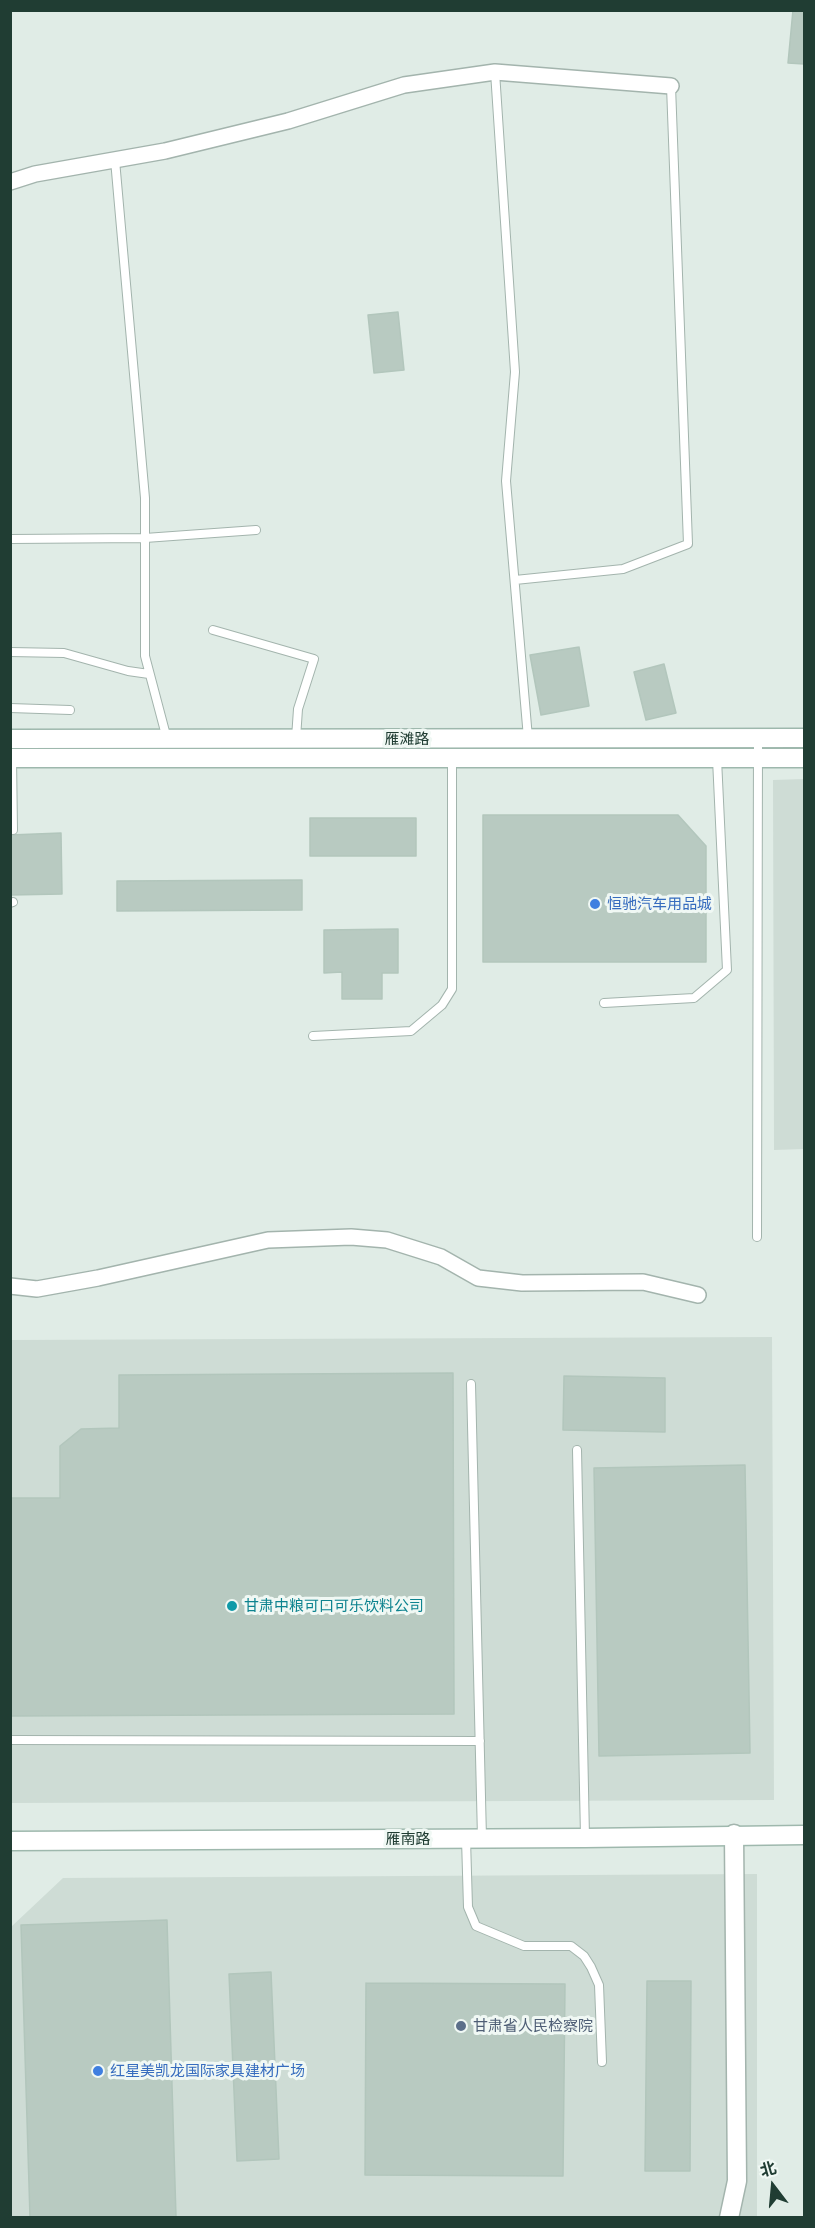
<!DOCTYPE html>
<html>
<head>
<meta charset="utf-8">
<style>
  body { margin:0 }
  #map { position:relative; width:815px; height:2228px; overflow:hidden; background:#e0ece6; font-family:"Golos Text","Noto Sans SC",sans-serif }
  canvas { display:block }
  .frame { position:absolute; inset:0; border:12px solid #203d33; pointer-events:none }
  .north { position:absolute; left:743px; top:2156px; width:60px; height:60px; -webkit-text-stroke:4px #f0f8f4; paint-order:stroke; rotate:344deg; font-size:16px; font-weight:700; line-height:24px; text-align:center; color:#203d33 }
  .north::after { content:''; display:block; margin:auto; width:21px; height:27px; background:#203d33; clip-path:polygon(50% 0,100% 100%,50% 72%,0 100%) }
</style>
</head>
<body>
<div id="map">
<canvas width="815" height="2228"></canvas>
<div class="frame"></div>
<div class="north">北</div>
</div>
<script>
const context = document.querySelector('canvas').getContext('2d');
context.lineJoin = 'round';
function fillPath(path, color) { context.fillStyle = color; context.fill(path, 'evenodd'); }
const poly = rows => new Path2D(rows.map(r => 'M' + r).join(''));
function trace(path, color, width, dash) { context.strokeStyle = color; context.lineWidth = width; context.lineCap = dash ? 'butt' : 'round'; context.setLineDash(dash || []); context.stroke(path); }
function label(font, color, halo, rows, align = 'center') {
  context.font = font + ' "Golos Text","Noto Sans SC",sans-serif'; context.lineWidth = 6; context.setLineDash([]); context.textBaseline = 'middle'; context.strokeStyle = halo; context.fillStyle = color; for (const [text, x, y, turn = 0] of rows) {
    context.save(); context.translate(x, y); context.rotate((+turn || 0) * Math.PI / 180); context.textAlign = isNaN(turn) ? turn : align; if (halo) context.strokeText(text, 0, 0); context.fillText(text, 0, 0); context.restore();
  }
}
const built = poly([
  [804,779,804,1149,774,1150,773,780],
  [772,1337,774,1800,11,1803,10,1340],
  [757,1874,757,2217,11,2218,11,1927,63,1878]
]);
const building = poly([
  [793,10,804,10,804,64,788,63,793,10],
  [398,312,404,370,374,373,368,315,398,312],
  [579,647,589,706,541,715,530,655,579,647],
  [664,664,676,713,646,720,634,672,664,664],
  [483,815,678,815,706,846,706,962,483,962,483,815],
  [310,818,416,818,416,856,310,856,310,818],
  [61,833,62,894,10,895,10,835,61,833],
  [302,880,302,910,117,911,117,881,302,880],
  [398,929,398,973,382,973,382,999,342,999,342,972,324,973,324,930,398,929],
  [453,1373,454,1714,10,1716,10,1498,60,1498,60,1446,81,1429,119,1428,119,1375,453,1373],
  [564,1376,665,1378,665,1432,563,1430,564,1376],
  [745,1465,750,1753,599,1756,594,1468,745,1465],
  [167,1920,176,2217,30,2217,21,1925,167,1920],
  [271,1972,279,2159,237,2161,229,1974,271,1972],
  [647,1981,691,1981,690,2171,645,2171,647,1981],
  [366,1983,565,1984,563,2176,365,2175,366,1983]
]);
const service = poly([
  [495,72,515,372,506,481,528,738],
  [115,160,145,498,145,656,167,739],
  [10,539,145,538,256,530],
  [515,580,623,569,688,544,671,86],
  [213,630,314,659,298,709,296,738],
  [10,652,64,653,128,671,149,674],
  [10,708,70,710],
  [12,758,13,830],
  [10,903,13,902],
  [604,1003,694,998,727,970,717,759],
  [313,1036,411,1031,442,1005,452,989,452,759],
  [757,1237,758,738],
  [471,1384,482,1838],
  [577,1450,585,1837],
  [10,1740,480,1741],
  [466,1839,468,1907,476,1926,524,1946,571,1946,584,1956,591,1967,599,1985,602,2062]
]);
const minor = poly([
  [10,182,35,174,165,151,288,121,404,85,495,72,671,86],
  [10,1286,37,1289,98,1278,268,1240,351,1237,387,1240,441,1257,478,1278,522,1283,643,1282,698,1295]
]);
const tertiary = poly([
  [729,2218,737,2181,734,1834]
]);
const secondary = poly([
  [10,739,804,738],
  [10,758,804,758],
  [10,1841,585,1838,804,1835]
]);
const markers = [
  [595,904,6,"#3f7fe0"],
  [232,1606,6,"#0f9aa8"],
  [461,2026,6,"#5c6f8a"],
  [98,2071,6,"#3f7fe0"]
];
const streetNames = [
  ["雁滩路",407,739],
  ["雁南路",408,1839]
];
const shopNames = [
  ["恒驰汽车用品城",607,904],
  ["红星美凯龙国际家具建材广场",110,2071]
];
const cultureNames = [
  ["甘肃中粮可口可乐饮料公司",244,1606]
];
const serviceNames = [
  ["甘肃省人民检察院",473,2026]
];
fillPath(built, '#cedcd5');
fillPath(building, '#b8cac1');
trace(building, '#b2c6bc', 1.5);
trace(service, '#a3b4ad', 10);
trace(minor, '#a3b4ad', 18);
trace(tertiary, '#a3b4ad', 21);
trace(secondary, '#9eb8ad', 21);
trace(service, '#fff', 8);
trace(minor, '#fff', 15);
trace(tertiary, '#fff', 18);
trace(secondary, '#fff', 18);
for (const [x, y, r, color] of markers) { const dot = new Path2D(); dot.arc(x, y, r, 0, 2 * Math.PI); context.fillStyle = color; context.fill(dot); trace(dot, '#f0f8f4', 2); }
label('15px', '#203d33', '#f0f8f4', streetNames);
label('15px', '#366cbe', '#f0f8f4', shopNames, 'left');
label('15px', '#0d838f', '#f0f8f4', cultureNames, 'left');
label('15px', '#4e5e75', '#f0f8f4', serviceNames, 'left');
</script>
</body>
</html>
